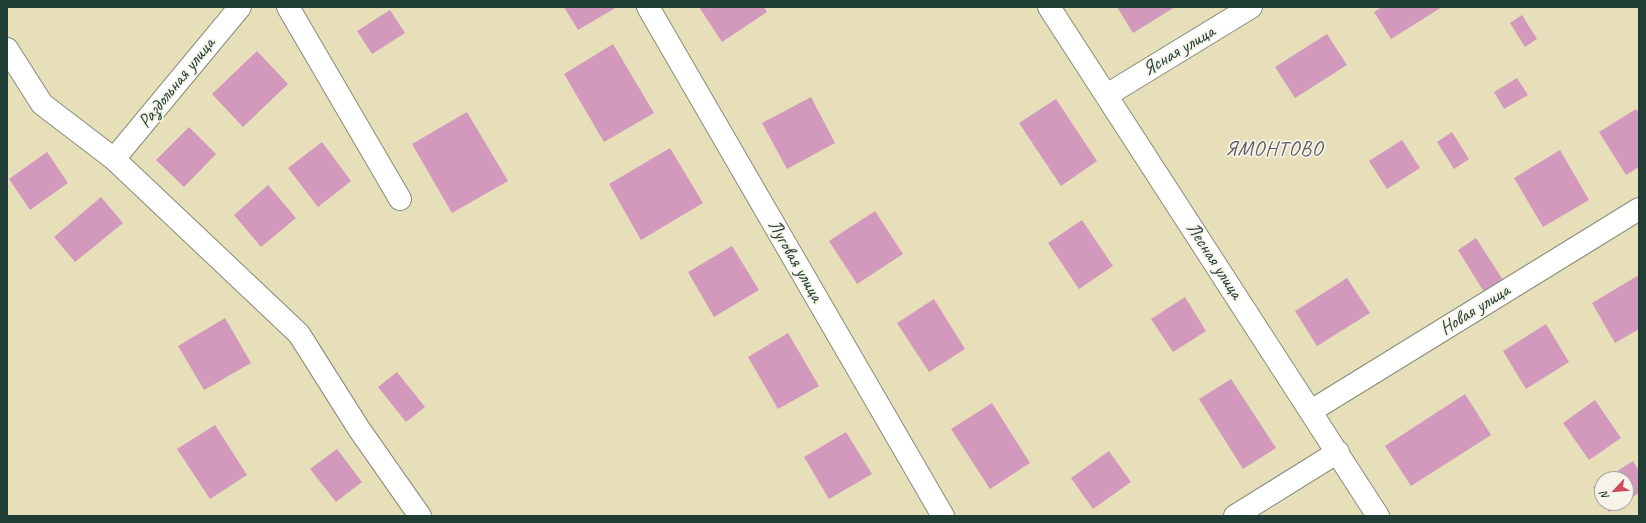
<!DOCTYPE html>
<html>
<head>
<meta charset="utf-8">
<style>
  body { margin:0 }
  #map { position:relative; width:1646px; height:523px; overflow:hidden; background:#e7dfba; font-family:Caveat,sans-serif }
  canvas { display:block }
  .frame { position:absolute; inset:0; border:8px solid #1f3d34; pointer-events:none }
  .north { position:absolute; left:1594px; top:471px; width:40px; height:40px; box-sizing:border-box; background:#f7f3e8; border:1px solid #a1aaa0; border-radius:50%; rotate:244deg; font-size:11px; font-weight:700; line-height:16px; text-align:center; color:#1f3d34 }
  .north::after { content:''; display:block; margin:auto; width:14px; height:18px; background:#d1495b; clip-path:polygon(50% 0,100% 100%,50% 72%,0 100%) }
</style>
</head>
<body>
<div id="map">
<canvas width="1646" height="523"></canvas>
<div class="frame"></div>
<div class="north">N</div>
</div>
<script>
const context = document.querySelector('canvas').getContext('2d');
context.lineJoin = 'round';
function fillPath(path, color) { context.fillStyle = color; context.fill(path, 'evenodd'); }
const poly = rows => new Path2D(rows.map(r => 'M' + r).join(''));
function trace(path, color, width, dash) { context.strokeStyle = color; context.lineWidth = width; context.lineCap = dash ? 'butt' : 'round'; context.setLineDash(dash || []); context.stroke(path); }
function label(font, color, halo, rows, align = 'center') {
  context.font = font + ' Caveat,sans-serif'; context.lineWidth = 3.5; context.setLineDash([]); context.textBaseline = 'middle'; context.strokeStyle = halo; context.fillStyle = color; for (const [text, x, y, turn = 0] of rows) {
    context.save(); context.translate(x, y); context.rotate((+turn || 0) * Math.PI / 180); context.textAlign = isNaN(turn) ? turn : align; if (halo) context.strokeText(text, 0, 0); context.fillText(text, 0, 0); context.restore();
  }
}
const building = poly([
  [564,7,617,7,578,30],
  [699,7,764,7,767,12,722,42],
  [1117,7,1175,7,1133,33],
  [1382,7,1442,7,1391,39,1374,12],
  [390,10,405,33,372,54,357,31],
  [1522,15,1537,39,1525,47,1510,23],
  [1327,34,1347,65,1295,98,1275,67],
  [613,44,654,113,604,142,564,74],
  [257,51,288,84,243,127,212,94],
  [1517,78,1528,95,1504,109,1494,92],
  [811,97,835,143,787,169,762,123],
  [1056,99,1097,161,1061,186,1019,123],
  [1636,109,1639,113,1639,167,1626,175,1599,132],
  [467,112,508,181,452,213,412,144],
  [189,127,216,154,184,187,156,160],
  [1452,132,1469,159,1454,169,1437,142],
  [1402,140,1420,168,1387,189,1369,161],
  [322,142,351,181,318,207,288,168],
  [670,148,703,203,641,240,609,184],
  [1560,150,1589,200,1543,227,1514,178],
  [47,152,68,183,30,210,9,179],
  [268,185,296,218,261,247,234,215],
  [101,197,123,223,75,262,54,237],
  [875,211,903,254,857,284,829,241],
  [1082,220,1113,266,1079,289,1048,243],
  [1476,238,1503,280,1484,292,1458,250],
  [732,246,759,290,714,317,688,272],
  [1639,275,1639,329,1615,343,1592,303],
  [1347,278,1370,313,1317,346,1295,311],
  [1185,297,1206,331,1173,352,1151,319],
  [934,299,965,349,929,372,897,323],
  [225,318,251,363,204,390,178,346],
  [1546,324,1569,362,1526,389,1503,351],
  [788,333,819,386,778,409,748,357],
  [397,372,425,407,406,422,378,387],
  [1231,379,1276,448,1243,469,1199,399],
  [1465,394,1491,435,1411,486,1385,446],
  [1595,400,1621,438,1589,460,1563,423],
  [992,403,1030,463,990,489,951,429],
  [215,425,247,475,210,499,177,449],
  [846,432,872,474,829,499,804,457],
  [337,449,362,482,336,502,310,469],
  [1109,451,1131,482,1093,509,1071,478],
  [1633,461,1639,471,1639,493,1626,501,1626,479,1605,479],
  [1602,481,1602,501,1593,487],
  [1603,503,1623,503,1609,512]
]);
const minor = poly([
  [288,7,400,199],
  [648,7,943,516],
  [1049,7,1378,516],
  [7,49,42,104,114,159,299,334,359,429,420,516],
  [1107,95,1251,7],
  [114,159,240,7],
  [1311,411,1639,209],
  [1235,516,1338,452]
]);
const streetNames = [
  ["Ясная улица",1179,51,-31],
  ["Раздольная улица",177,83,-51],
  ["Луговая улица",795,261,60],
  ["Лесная улица",1214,261,57],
  ["Новая улица",1475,310,-32]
];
const quarterNames = [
  ["ЯМОНТОВО",1274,149]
];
fillPath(building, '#d399bd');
trace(minor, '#838e77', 24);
trace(minor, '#fff', 22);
label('19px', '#1f3d34', '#f7f3e8', streetNames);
context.letterSpacing = '1px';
label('21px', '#5e5d64', '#f7f3e8', quarterNames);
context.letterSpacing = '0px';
</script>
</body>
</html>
